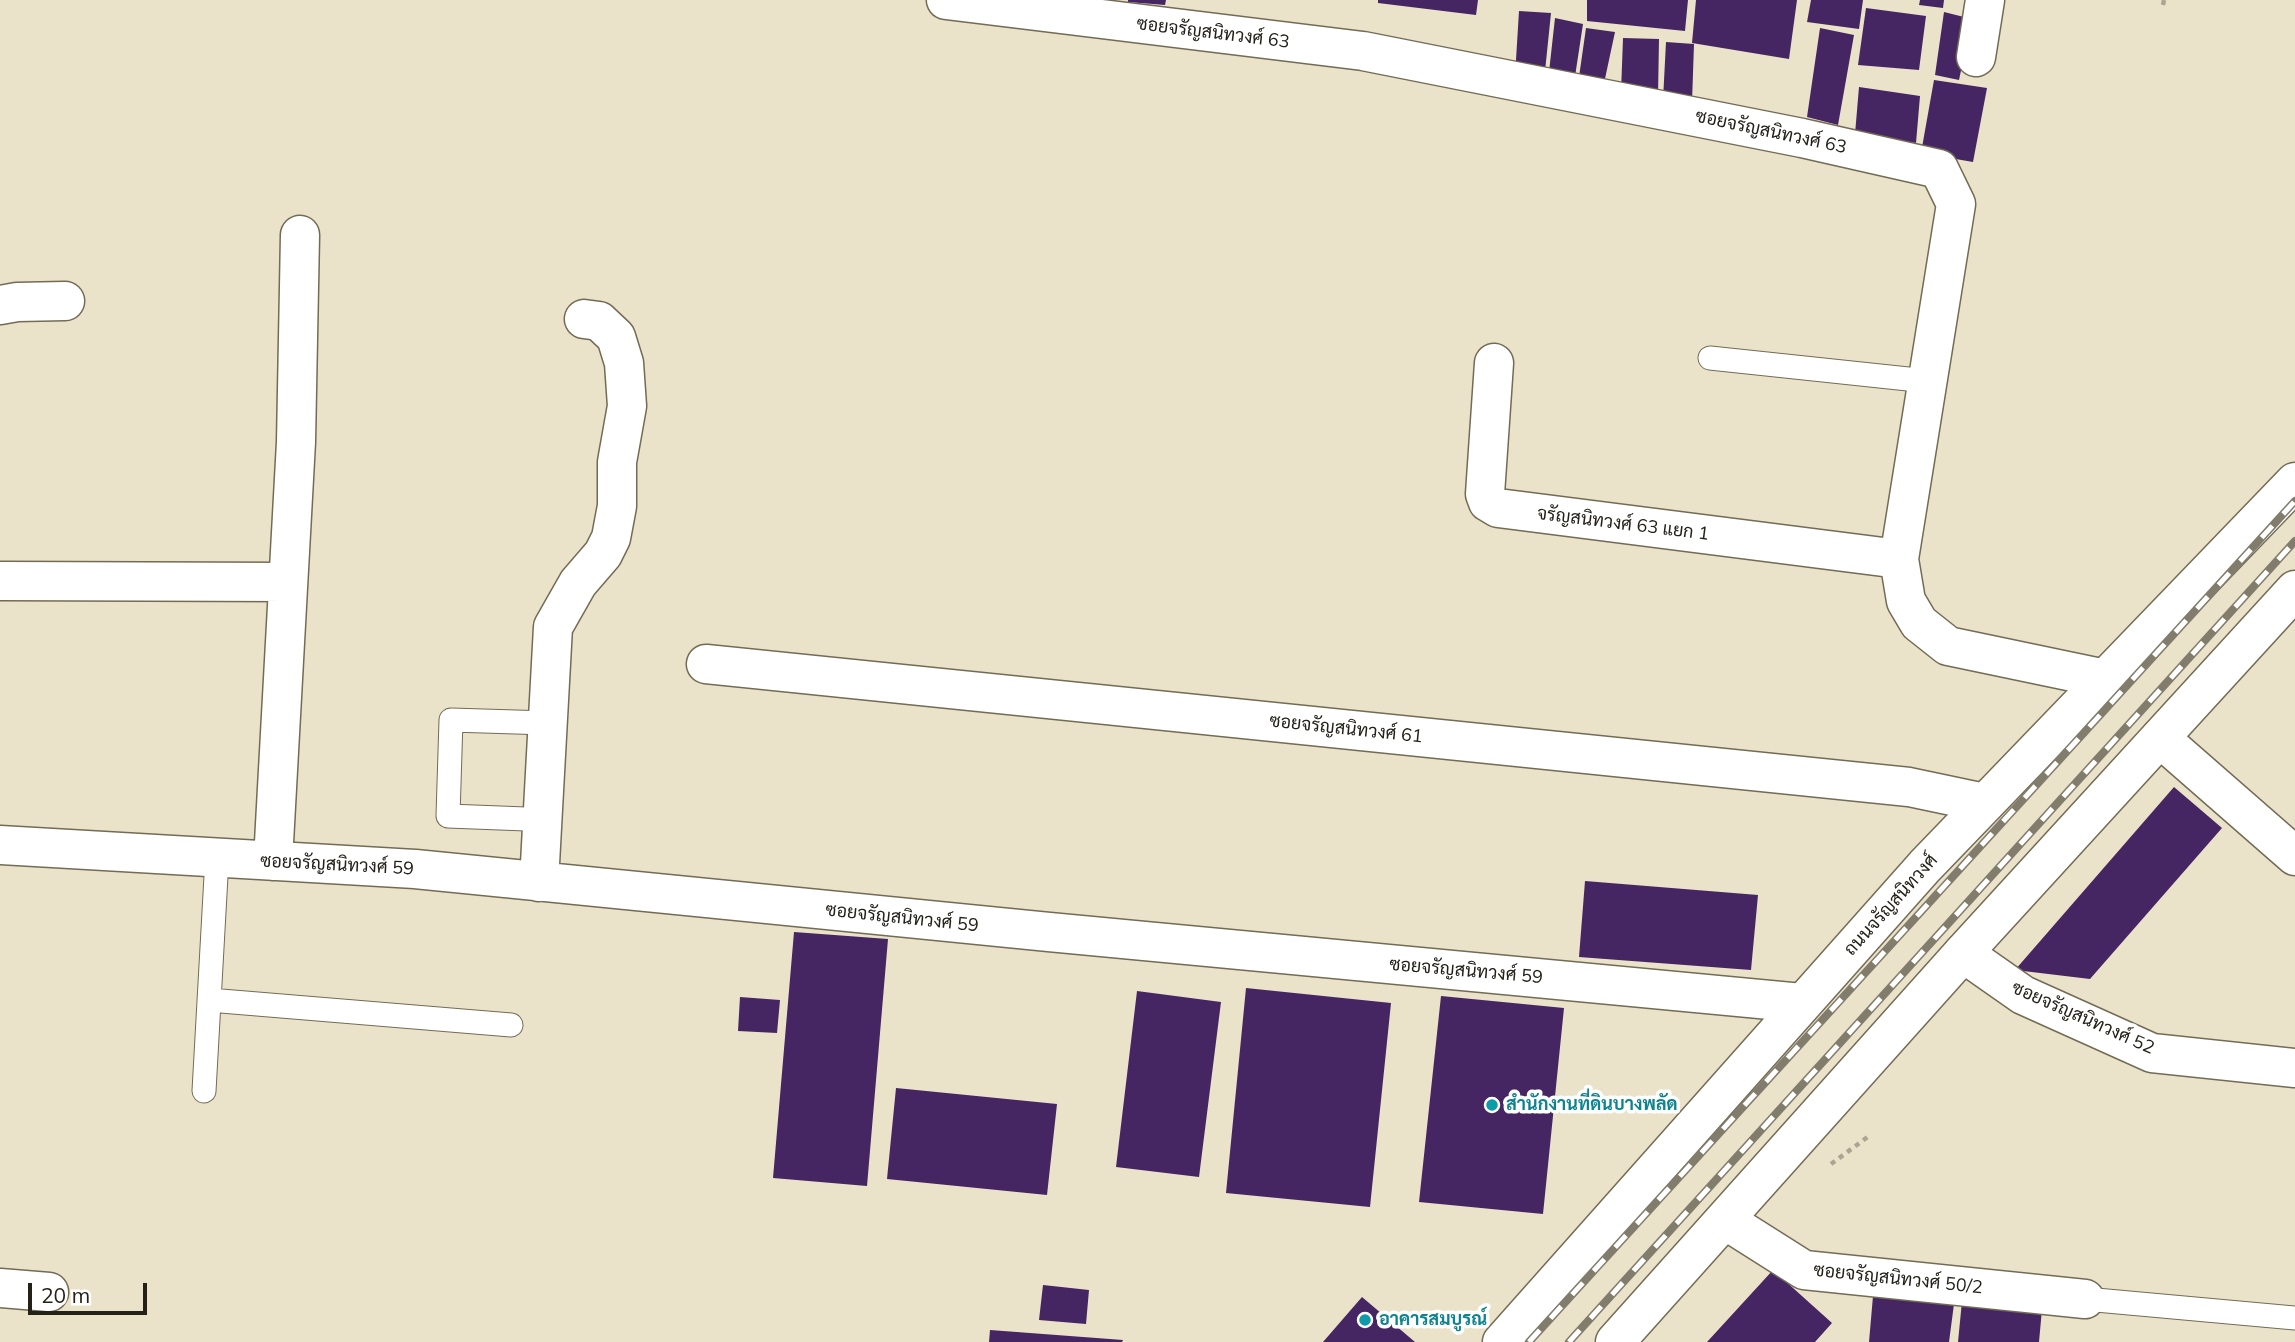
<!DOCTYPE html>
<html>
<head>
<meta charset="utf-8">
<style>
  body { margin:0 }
  #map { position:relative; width:2295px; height:1342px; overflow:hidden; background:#ebe2ca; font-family:Mulish,sans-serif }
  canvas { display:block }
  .scale { position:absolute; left:28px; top:1283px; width:119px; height:32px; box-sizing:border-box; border:4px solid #242118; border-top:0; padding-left:9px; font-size:21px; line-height:24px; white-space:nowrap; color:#242118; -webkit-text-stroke:5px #fff; paint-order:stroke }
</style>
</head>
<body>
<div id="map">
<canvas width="2295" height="1342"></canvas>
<div class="scale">20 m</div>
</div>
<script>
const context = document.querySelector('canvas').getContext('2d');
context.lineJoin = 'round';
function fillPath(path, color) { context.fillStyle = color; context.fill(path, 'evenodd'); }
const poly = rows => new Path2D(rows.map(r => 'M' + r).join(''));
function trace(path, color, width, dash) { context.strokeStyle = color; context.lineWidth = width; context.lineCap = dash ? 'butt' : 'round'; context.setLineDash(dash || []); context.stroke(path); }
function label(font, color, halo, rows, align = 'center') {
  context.font = font + ' Mulish,Sarabun,sans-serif'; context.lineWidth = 7; context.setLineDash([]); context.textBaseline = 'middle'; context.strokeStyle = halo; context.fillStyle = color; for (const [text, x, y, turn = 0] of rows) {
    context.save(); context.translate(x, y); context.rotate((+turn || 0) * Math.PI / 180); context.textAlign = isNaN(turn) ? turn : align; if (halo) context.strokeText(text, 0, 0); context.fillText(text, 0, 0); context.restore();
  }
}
const building = poly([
  [1128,0,1166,0,1165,5,1128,2],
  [1378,0,1478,0,1476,15,1378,3],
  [1587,0,1688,0,1685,31,1587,21],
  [1696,0,1797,0,1789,59,1692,43],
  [1811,0,1863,0,1859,29,1807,22],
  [1920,0,1944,0,1943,8,1919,5],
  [1866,8,1926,16,1919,70,1858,65],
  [1519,11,1551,13,1544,81,1515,76],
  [1944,12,1972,19,1959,80,1935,75],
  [1555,18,1583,24,1574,83,1548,81],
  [1586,28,1615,32,1603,88,1578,84],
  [1820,28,1854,35,1838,125,1807,117],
  [1623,38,1659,39,1658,96,1621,92],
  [1666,42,1694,44,1692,102,1663,100],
  [1934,80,1987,88,1973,162,1921,153],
  [1859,87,1920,96,1916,143,1855,134],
  [2174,787,2222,828,2090,979,2015,970],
  [1585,881,1758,895,1751,970,1579,957],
  [794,932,888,939,867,1186,773,1178],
  [1246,988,1391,1003,1370,1207,1226,1193],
  [1137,991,1221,1002,1199,1177,1116,1167],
  [1441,996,1564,1008,1543,1214,1419,1202],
  [740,997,780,1000,777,1033,738,1031],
  [896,1088,1057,1104,1047,1195,887,1179],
  [1773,1270,1832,1323,1815,1342,1707,1342],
  [1043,1285,1089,1290,1086,1324,1039,1320],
  [1873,1296,1954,1304,1949,1342,1869,1342],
  [1362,1297,1415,1342,1323,1342],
  [1962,1301,2042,1309,2039,1342,1958,1342],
  [990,1330,1123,1340,1122,1342,989,1342]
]);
const path = poly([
  [2163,5,2164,0],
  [1831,1164,1869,1136]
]);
const service = poly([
  [1710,358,1927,381],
  [526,819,448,816,451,720,548,723],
  [209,1000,511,1025],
  [204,1091,217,858],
  [2085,1299,2295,1318]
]);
const minor = poly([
  [946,0,1363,51,1802,138,1939,169,1956,204,1899,559,1906,601,1919,623,1948,646,2106,679],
  [1976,57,1985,0],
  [0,305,17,302,65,301],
  [1494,363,1485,494,1488,502,1498,508,1899,559],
  [0,581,288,582],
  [706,664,1909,787,1985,803],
  [2160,738,2295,856],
  [0,845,415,869,1049,932,1802,1003],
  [273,861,296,442,300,235],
  [539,882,553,627,578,583,603,554,611,538,617,506,617,462,627,406,624,363,616,337,599,321,584,319],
  [1963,953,2023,995,2152,1053,2295,1068],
  [1725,1220,1804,1270,2085,1299],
  [0,1288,49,1292]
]);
const primary = poly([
  [1502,1342,1925,866,2295,482],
  [1615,1342,1963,953,2295,590]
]);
const rail = poly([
  [1529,1342,2295,501],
  [1569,1342,2295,541]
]);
const markers = [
  [1492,1105,7,"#0f9aa8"],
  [1365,1320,7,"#0f9aa8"]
];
const streetNames = [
  ["ซอยจรัญสนิทวงศ์ 63",1213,33,7],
  ["ซอยจรัญสนิทวงศ์ 63",1771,132,12],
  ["จรัญสนิทวงศ์ 63 แยก 1",1623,524,7],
  ["ซอยจรัญสนิทวงศ์ 61",1346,729,6],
  ["ซอยจรัญสนิทวงศ์ 59",337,865,3],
  ["ถนนจรัญสนิทวงศ์",1891,905,-48],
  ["ซอยจรัญสนิทวงศ์ 59",902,918,6],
  ["ซอยจรัญสนิทวงศ์ 59",1466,971,5],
  ["ซอยจรัญสนิทวงศ์ 52",2083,1018,24],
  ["ซอยจรัญสนิทวงศ์ 50/2",1898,1279,6]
];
const cultureNames = [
  ["สำนักงานที่ดินบางพลัด",1506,1105],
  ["อาคารสมบูรณ์",1379,1320]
];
fillPath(building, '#452662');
trace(service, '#726b55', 25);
trace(minor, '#726b55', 41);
trace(primary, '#726b55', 41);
trace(path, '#aca592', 4.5, [5, 5]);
trace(service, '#fff', 23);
trace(minor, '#fff', 38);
trace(primary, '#fff', 38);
trace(rail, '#827c6c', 8);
trace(rail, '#fff', 5, [16]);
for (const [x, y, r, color] of markers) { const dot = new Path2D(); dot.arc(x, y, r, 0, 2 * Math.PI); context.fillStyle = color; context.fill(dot); trace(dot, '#fff', 2.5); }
label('18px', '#242118', '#fff', streetNames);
label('bold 18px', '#0d838f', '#fff', cultureNames, 'left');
</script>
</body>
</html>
